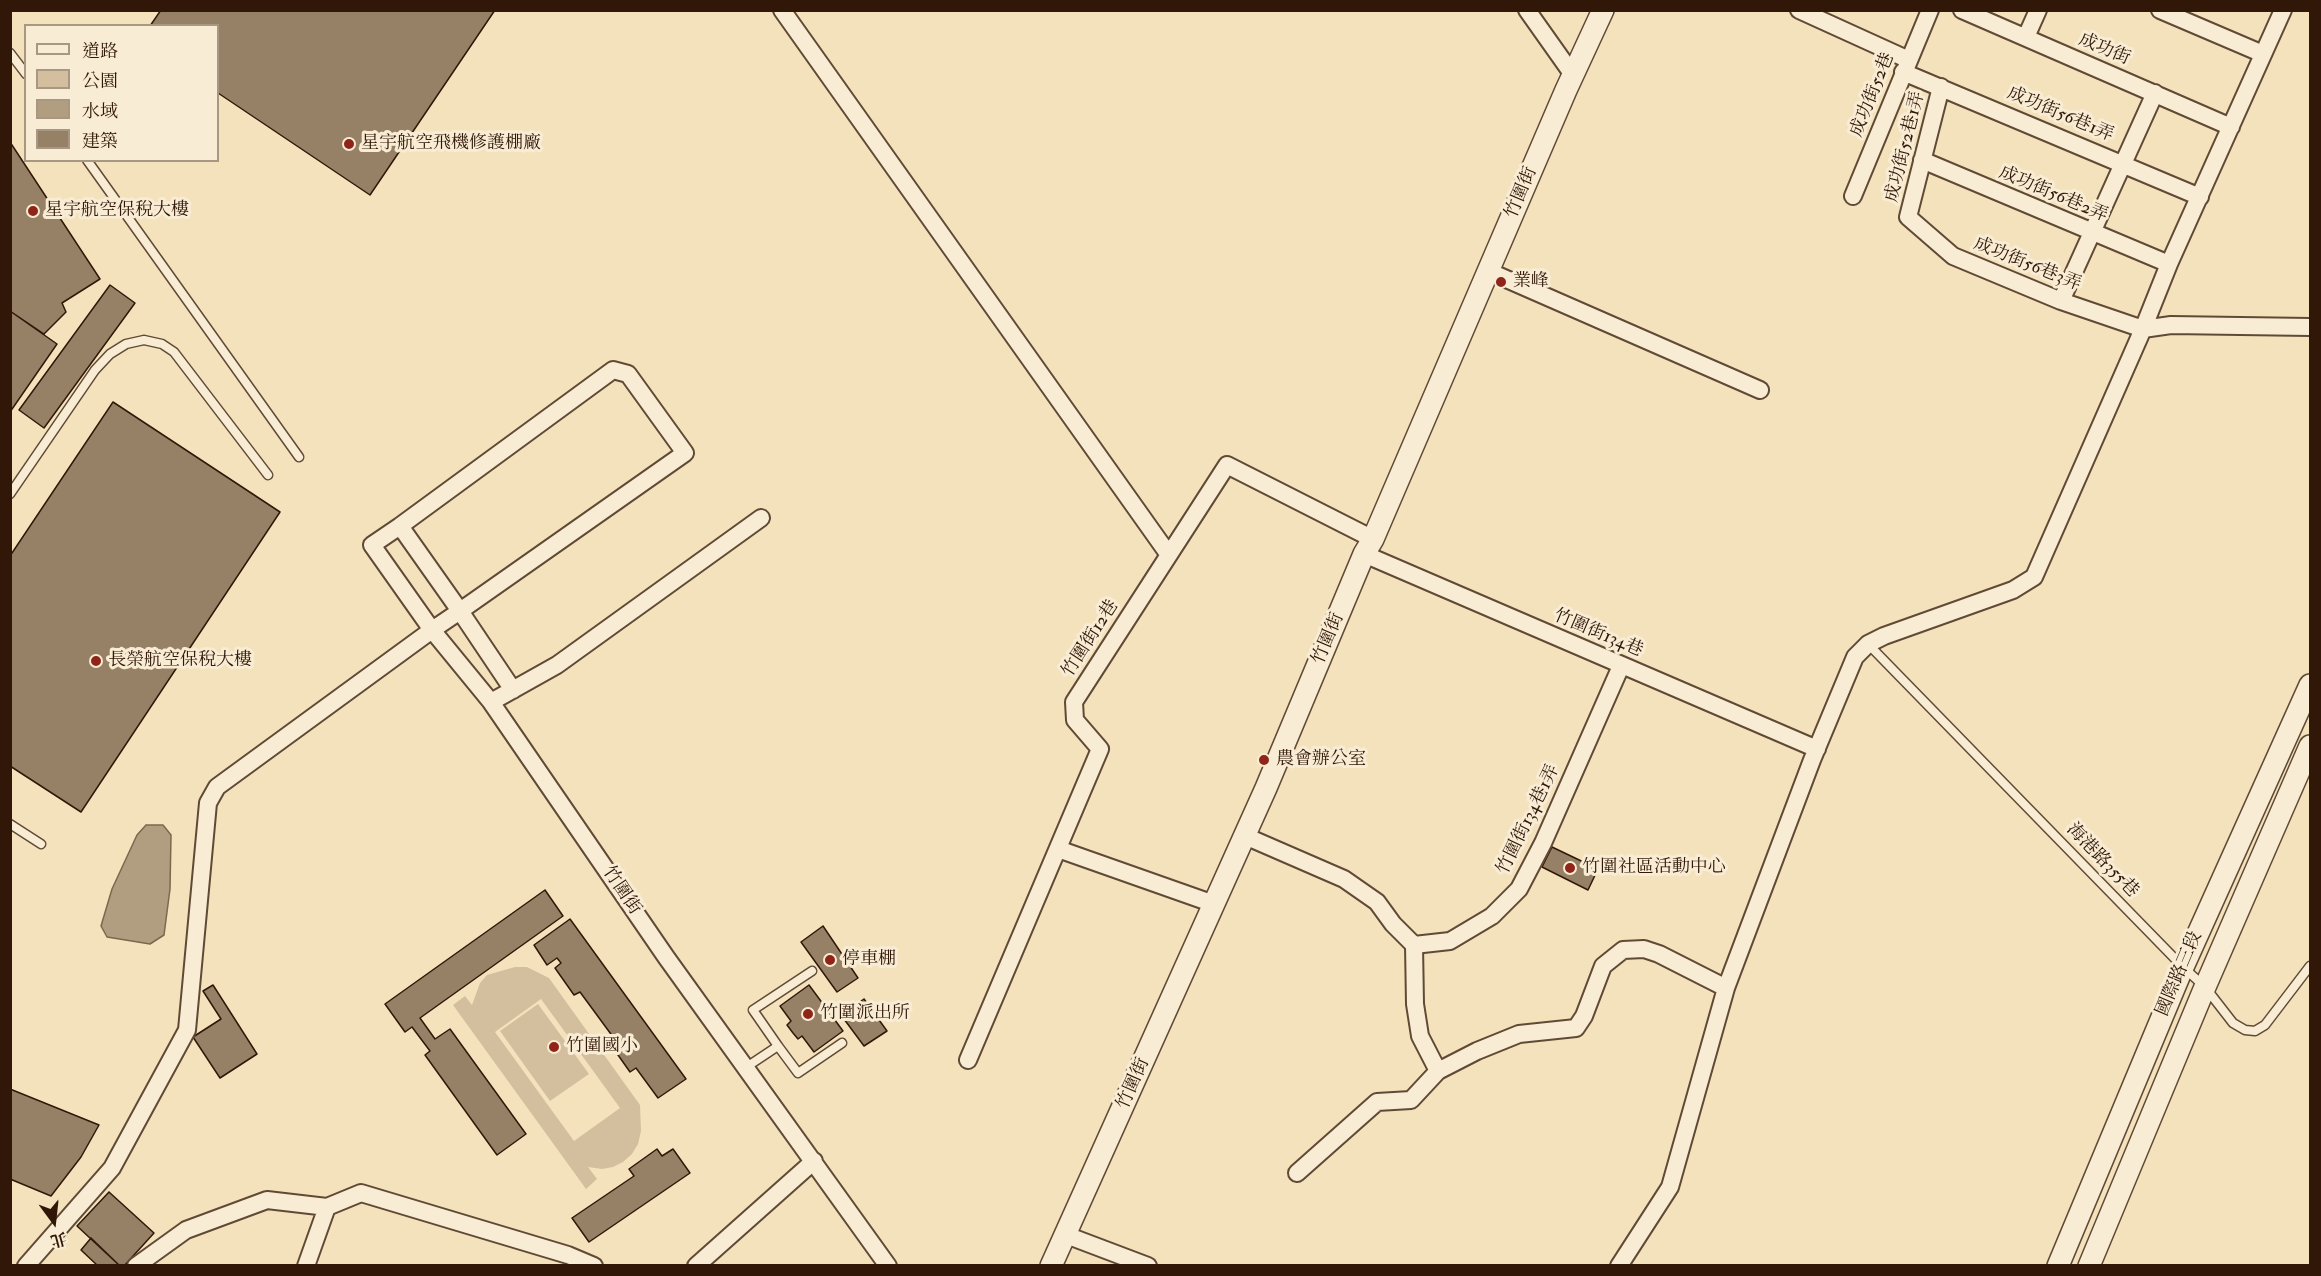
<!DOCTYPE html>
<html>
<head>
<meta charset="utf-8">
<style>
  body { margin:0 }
  #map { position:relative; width:2321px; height:1276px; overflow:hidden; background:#f4e2bd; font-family:"IM FELL Double Pica","Noto Serif TC",serif }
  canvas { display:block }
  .frame { position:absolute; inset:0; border:12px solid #301708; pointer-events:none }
  .legend { position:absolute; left:24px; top:24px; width:195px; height:138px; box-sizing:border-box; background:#f8ecd4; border:2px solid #a89782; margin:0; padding:8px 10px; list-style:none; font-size:18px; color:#301708 }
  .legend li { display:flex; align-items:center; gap:12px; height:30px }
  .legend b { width:30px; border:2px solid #a89782 }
  .north { position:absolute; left:24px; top:1192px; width:60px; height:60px; -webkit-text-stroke:4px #f8ecd4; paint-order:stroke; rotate:165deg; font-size:16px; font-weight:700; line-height:24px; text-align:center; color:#301708 }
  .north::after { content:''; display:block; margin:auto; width:21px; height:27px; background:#301708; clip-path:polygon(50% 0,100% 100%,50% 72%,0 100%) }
</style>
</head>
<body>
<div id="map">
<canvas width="2321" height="1276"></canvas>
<div class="frame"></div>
<ul class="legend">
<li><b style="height:8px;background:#f8ecd4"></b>道路</li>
<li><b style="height:16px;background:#d3bf9e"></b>公園</li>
<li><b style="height:16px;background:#b19d7f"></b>水域</li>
<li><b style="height:16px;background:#968166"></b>建築</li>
</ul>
<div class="north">北</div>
</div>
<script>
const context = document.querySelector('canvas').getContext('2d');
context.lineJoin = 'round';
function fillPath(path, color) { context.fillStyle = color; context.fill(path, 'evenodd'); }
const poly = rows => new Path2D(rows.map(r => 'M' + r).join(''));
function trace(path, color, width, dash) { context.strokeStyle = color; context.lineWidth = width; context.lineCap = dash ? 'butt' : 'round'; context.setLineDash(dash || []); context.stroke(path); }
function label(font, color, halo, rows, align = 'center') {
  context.font = font + ' "IM FELL Double Pica","Noto Serif TC",serif'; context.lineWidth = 6; context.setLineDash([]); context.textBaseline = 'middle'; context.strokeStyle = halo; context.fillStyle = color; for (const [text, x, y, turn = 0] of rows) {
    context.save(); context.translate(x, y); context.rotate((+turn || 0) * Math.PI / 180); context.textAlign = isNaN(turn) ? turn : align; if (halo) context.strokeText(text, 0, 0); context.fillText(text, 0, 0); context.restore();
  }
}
const green = poly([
  [515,967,527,967,549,978,640,1105,641,1131,638,1144,632,1154,623,1162,613,1167,602,1169,588,1167,597,1179,586,1189,453,1005,465,996,472,1005,480,983,487,975],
  [541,999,620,1108,574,1141,495,1032],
  [538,1004,589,1074,550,1101,500,1031]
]);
const water = poly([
  [146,825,163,825,171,835,170,889,164,935,150,944,107,937,101,926,112,889,137,835,146,825]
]);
const building = poly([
  [161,10,495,10,370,195,218,93,218,26,150,26,161,10],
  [10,142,100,279,62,303,66,312,44,334,10,311,10,142],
  [110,285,135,303,44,428,19,410,110,285],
  [10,311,57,344,10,412,10,311],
  [113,402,280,512,81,812,10,766,10,556,113,402],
  [1552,847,1598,869,1588,890,1542,867,1552,847],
  [545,890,563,916,420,1018,435,1039,450,1029,526,1134,497,1155,425,1055,430,1051,412,1027,405,1032,385,1004,545,890],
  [570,919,686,1079,658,1098,636,1068,630,1072,611,1045,616,1041,580,992,574,995,555,968,561,963,557,958,547,965,534,945,570,919],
  [823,926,858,978,837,992,801,942,823,926],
  [213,985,257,1054,220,1078,193,1037,221,1019,203,991,213,985],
  [809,985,843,1031,814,1052,802,1036,798,1039,793,1033,787,1025,791,1021,780,1006,809,985],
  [864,999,887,1031,864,1046,841,1015,864,999],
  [10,1089,99,1125,81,1157,51,1196,10,1179,10,1089],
  [657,1149,662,1156,673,1149,690,1173,589,1242,572,1218,634,1176,629,1169,657,1149],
  [109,1192,154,1233,124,1266,120,1266,77,1226,109,1192],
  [91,1238,120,1266,98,1266,81,1250,91,1238]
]);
const service = poly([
  [10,53,26,74],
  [87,160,299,457],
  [10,494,95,370,110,354,126,344,144,340,162,344,174,352,268,475],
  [1868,644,2183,967,2205,987,2233,1023,2245,1030,2255,1031,2265,1025,2310,966],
  [10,824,41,844],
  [778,1046,798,1073,842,1043],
  [745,1068,778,1046,753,1010,812,971]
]);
const minor = poly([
  [782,10,1169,555],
  [1527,10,1573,75],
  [1799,10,1909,60],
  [1962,10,2231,127],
  [2160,10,2263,54],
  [2026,37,2038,10],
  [1903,72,2200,197],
  [1941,87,1908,217,1953,256,2061,301,2143,329,2171,325,2310,327],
  [1922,160,2169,264],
  [1853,196,1930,10],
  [1488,271,1760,390],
  [2061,301,2155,93],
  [400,526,372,545,432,630,491,702,666,957,888,1266],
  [1364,554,1817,749],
  [491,702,557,665,761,518],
  [1245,836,1344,879,1377,902,1393,924,1414,945,1450,941,1492,916,1519,889,1543,843,1621,666],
  [1058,849,1214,904],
  [1414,945,1415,1004,1420,1036,1438,1071],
  [968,1060,1100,749,1075,720,1074,702,1227,465,1373,539],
  [1297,1173,1377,1102,1411,1100,1438,1071,1477,1051,1519,1034,1576,1028,1584,1016,1603,966,1623,950,1644,949,1659,954,1726,988],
  [1066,1235,1148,1266],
  [26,1266,112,1168,187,1030,208,803,217,787,432,630,460,611,685,453,628,374,613,370,400,526,460,611,513,690],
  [136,1266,186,1230,267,1200,327,1207],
  [306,1266,327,1207,361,1193,568,1255,594,1266],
  [696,1266,814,1161],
  [1619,1266,1670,1187,1726,988,1812,760,1855,657,1868,644,1884,636,2013,590,2034,577,2143,329,2169,264,2283,10]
]);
const tertiary = poly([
  [1051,1266,1266,788,1364,554,1373,539,1566,90,1603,10],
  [2058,1266,2183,967,2310,685],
  [2089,1266,2205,987,2310,746]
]);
const markers = [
  [349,144,6,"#8f2418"],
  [33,211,6,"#8f2418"],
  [1501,282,6,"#8f2418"],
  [96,661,6,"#8f2418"],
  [1264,760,6,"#8f2418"],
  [1570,868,6,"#8f2418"],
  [830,960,6,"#8f2418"],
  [808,1014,6,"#8f2418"],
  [554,1047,6,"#8f2418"]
];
const streetNames = [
  ["成功街",2104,50,23],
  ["成功街52巷",1873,95,-68],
  ["成功街56巷1弄",2060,115,23],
  ["成功街52巷1弄",1906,147,-76],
  ["竹圍街",1522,193,-67],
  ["成功街56巷2弄",2053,195,23],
  ["成功街56巷3弄",2027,265,22],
  ["竹圍街134巷",1598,634,23],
  ["竹圍街12巷",1091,639,-57],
  ["竹圍街",1329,639,-67],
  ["竹圍街134巷1弄",1529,820,-64],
  ["海港路355巷",2102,861,46],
  ["竹圍街",621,891,56],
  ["國際路三段",2180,974,-67],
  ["竹圍街",1134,1084,-66]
];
const poiNames = [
  ["星宇航空飛機修護棚廠",361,144],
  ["星宇航空保稅大樓",45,211],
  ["業峰",1513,282],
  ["長榮航空保稅大樓",108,661],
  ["農會辦公室",1276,760],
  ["竹圍社區活動中心",1582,868],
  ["停車棚",842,960],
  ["竹圍派出所",820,1014],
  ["竹圍國小",566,1047]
];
fillPath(green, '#d3bf9e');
fillPath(water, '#b19d7f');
trace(water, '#7d674f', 1.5);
fillPath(building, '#968166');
trace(building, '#301708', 1.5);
trace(service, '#614a35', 11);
trace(minor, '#614a35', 20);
trace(tertiary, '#614a35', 24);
trace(service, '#f8ecd4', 8);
trace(minor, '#f8ecd4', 16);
trace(tertiary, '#f8ecd4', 21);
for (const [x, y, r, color] of markers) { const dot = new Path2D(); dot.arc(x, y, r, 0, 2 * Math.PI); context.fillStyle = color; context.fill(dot); trace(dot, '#f8ecd4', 2); }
label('18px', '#301708', '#f8ecd4', streetNames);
label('18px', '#301708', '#f8ecd4', poiNames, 'left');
</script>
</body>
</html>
